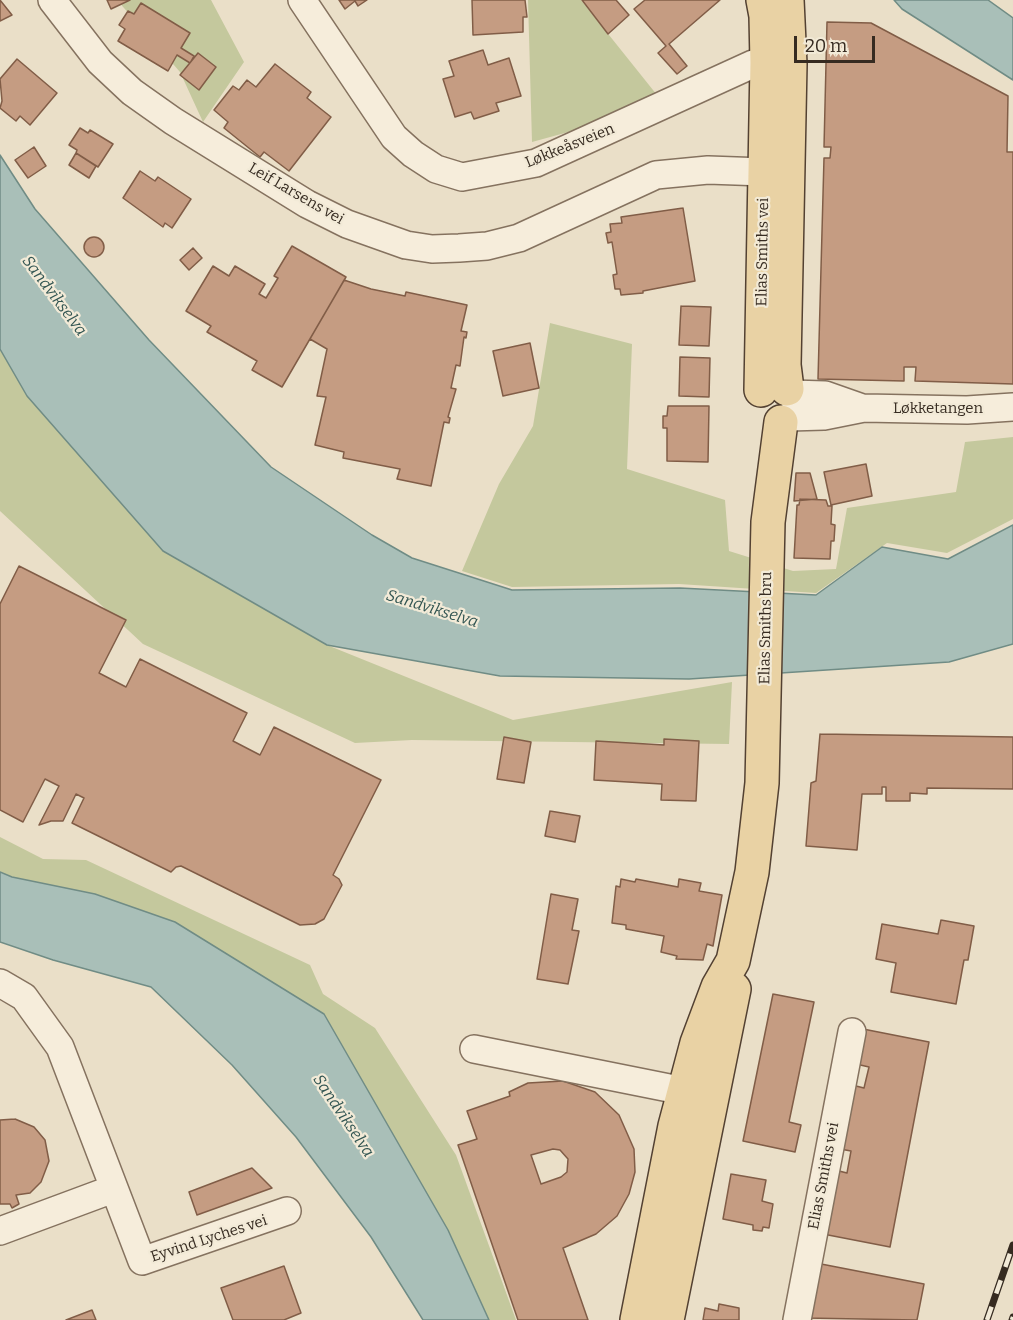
<!DOCTYPE html>
<html>
<head>
<meta charset="utf-8">
<style>
  body { margin:0 }
  #map { position:relative; width:1013px; height:1320px; overflow:hidden; background:#eadfc8; font-family:Bitter,serif }
  canvas { display:block }
  .scale { position:absolute; left:794px; top:36px; width:81px; height:27px; box-sizing:border-box; border:3px solid #362b21; border-top:0; padding-left:8px; font-size:18px; line-height:21px; white-space:nowrap; color:#362b21; -webkit-text-stroke:4px #f2ead7; paint-order:stroke }
</style>
</head>
<body>
<div id="map">
<canvas width="1013" height="1320"></canvas>
<div class="scale">20 m</div>
</div>
<script>
const context = document.querySelector('canvas').getContext('2d');
context.lineJoin = 'round';
function fillPath(path, color) { context.fillStyle = color; context.fill(path, 'evenodd'); }
const poly = rows => new Path2D(rows.map(r => 'M' + r).join(''));
function trace(path, color, width, dash) { context.strokeStyle = color; context.lineWidth = width; context.lineCap = dash ? 'butt' : 'round'; context.setLineDash(dash || []); context.stroke(path); }
function label(font, color, halo, rows, align = 'center') {
  context.font = font + ' Bitter,serif'; context.lineWidth = 4.5; context.setLineDash([]); context.textBaseline = 'middle'; context.strokeStyle = halo; context.fillStyle = color; for (const [text, x, y, turn = 0] of rows) {
    context.save(); context.translate(x, y); context.rotate((+turn || 0) * Math.PI / 180); context.textAlign = isNaN(turn) ? turn : align; if (halo) context.strokeText(text, 0, 0); context.fillText(text, 0, 0); context.restore();
  }
}
const green = poly([
  [117,0,211,0,244,62,203,122,180,72],
  [528,0,581,0,657,95,583,128,532,142],
  [550,323,632,344,627,469,725,500,729,551,793,571,836,569,847,508,956,492,965,442,1013,437,1013,519,947,553,887,543,816,593,679,584,512,587,462,571,499,484,533,426],
  [0,349,27,396,327,645,513,720,732,682,729,744,412,740,355,743,143,644,0,511],
  [0,837,43,859,86,860,310,965,323,994,375,1028,456,1155,516,1320,489,1320,448,1230,324,1014,175,922,95,894,12,877,0,872]
]);
const water = poly([
  [894,0,988,0,1013,18,1013,80,902,9,894,0],
  [0,155,35,209,149,340,271,467,372,535,412,558,512,590,680,588,816,595,882,547,948,559,1013,525,1013,644,949,662,689,679,500,676,327,645,163,551,27,396,0,349,0,155],
  [0,872,12,877,95,894,175,922,324,1014,448,1230,489,1320,423,1320,371,1237,296,1137,232,1065,151,987,53,960,0,942,0,872]
]);
const building = poly([
  [0,0,12,15,0,21,0,0],
  [107,0,130,0,111,9,107,0],
  [339,0,367,0,358,6,355,1,345,9,339,0],
  [472,0,525,0,527,17,523,17,523,32,473,35,472,0],
  [582,0,616,0,629,15,608,34,582,0],
  [645,0,720,0,669,44,687,66,677,74,658,53,666,46,634,9,645,0],
  [141,3,190,33,181,48,194,56,190,63,177,55,168,71,118,41,125,29,119,25,128,11,134,14,141,3],
  [827,22,871,23,1008,96,1007,152,1013,152,1013,384,915,381,916,367,904,367,904,381,818,379,824,158,830,158,831,147,824,147,827,22],
  [483,50,488,65,509,58,521,96,496,103,499,111,474,119,471,112,455,117,443,79,454,76,449,61,483,50],
  [198,53,216,67,199,90,180,75,198,53],
  [17,59,57,93,30,125,20,116,16,121,0,108,2,101,0,79,17,59],
  [275,64,311,92,307,98,331,117,289,171,264,152,260,157,224,128,228,122,214,110,233,86,239,90,247,80,256,87,275,64],
  [80,128,88,133,90,130,113,144,98,167,76,153,77,150,69,145,80,128],
  [34,147,46,166,28,178,15,160,34,147],
  [76,153,96,166,89,178,69,165,76,153],
  [140,171,155,181,158,177,191,199,172,228,165,223,163,227,123,198,140,171],
  [683,208,695,281,643,291,643,293,621,295,620,289,615,289,613,275,617,274,612,242,608,243,606,233,611,232,610,224,622,223,621,217,683,208],
  '84 247a10 10 0 1 1 20 0a10 10 0 1 1-20 0Z',
  [292,246,346,277,282,387,252,370,257,361,207,332,211,326,186,311,213,266,229,276,235,266,265,284,259,294,266,298,278,278,274,276,292,246],
  [193,248,202,258,189,270,180,260,193,248],
  [344,280,371,289,405,296,406,292,467,305,461,331,467,332,466,338,464,337,460,366,456,365,451,388,456,389,448,417,450,418,449,423,444,422,431,486,397,479,400,469,343,458,344,452,315,445,326,397,317,396,327,349,310,339,344,280],
  [681,306,711,307,709,346,679,345,681,306],
  [530,343,539,388,503,396,493,351,530,343],
  [680,357,710,358,709,397,679,396,680,357],
  [668,406,709,406,708,462,667,461,667,428,663,428,663,416,667,416,668,406],
  [866,464,872,496,831,505,824,472,866,464],
  [796,473,810,473,817,499,794,501,796,473],
  [800,499,826,500,828,506,832,506,831,524,835,525,834,541,831,541,830,559,794,558,797,505,799,505,800,499],
  [19,566,126,620,99,673,126,687,140,659,247,713,233,741,260,755,274,727,381,780,333,875,339,879,342,885,324,919,315,924,300,925,181,866,176,867,171,872,72,823,84,798,76,794,63,821,51,821,39,825,59,786,45,779,23,822,0,810,0,604,19,566],
  [820,734,1013,737,1013,789,927,788,927,794,910,793,910,801,886,801,886,787,882,787,882,794,862,794,857,850,806,846,811,783,816,781,820,734],
  [504,737,531,742,524,783,497,779,504,737],
  [664,739,699,741,696,801,661,800,662,784,594,780,596,741,664,745,664,739],
  [550,811,580,816,575,842,545,836,550,811],
  [621,879,635,882,636,879,678,887,679,879,701,883,699,891,722,895,713,946,707,944,703,960,676,959,677,956,661,952,664,936,626,929,626,925,612,923,616,886,620,887,621,879],
  [551,894,578,899,572,930,579,931,568,984,537,979,551,894],
  [941,920,974,926,968,960,964,960,956,1004,891,992,896,963,876,959,882,924,938,934,941,920],
  [773,994,814,1002,789,1122,801,1125,795,1152,743,1141,773,994],
  [863,1029,929,1042,890,1247,823,1234,835,1170,847,1173,851,1151,840,1149,852,1085,864,1088,869,1067,856,1064,863,1029],
  [563,1081,595,1092,619,1115,634,1149,635,1172,629,1194,617,1216,596,1234,563,1248,588,1320,518,1320,458,1145,477,1139,467,1111,510,1096,509,1092,528,1083,563,1081],
  [553,1149,560,1150,568,1159,567,1172,561,1177,541,1184,531,1155,553,1149],
  [15,1119,34,1127,45,1140,49,1161,41,1182,30,1193,16,1195,19,1204,12,1208,10,1204,0,1204,0,1120,15,1119],
  [252,1168,272,1188,197,1215,189,1192,252,1168],
  [731,1174,766,1180,762,1201,773,1204,769,1228,763,1227,762,1231,753,1230,753,1225,723,1219,731,1174],
  [816,1263,924,1284,917,1320,805,1318,816,1263],
  [284,1266,301,1313,284,1320,233,1320,221,1288,284,1266],
  [719,1304,739,1308,739,1320,703,1320,705,1308,718,1311,719,1304],
  [92,1310,96,1320,66,1320,92,1310]
]);
const minor = poly([
  [52,0,100,62,132,92,173,121,307,204,347,224,406,245,432,249,459,248,487,246,519,238,656,175,708,170,764,172],
  [302,0,394,137,413,154,436,169,462,177,536,163,753,64,767,63],
  [791,394,825,395,862,408],
  [789,417,824,416,864,408,967,410,1013,407],
  [0,983,24,997,60,1047,142,1261,287,1211],
  [474,1049,704,1095],
  [0,1231,113,1189],
  [797,1320,852,1032]
]);
const major = poly([
  [787,0,790,64,784,365,787,389],
  [761,390,767,63,766,16,763,0],
  [637,1320,675,1126,697,1043,718,987,733,961,752,872,762,783,768,522,781,422],
  [667,1320,734,989]
]);
const rail = poly([
  [987,1320,1013,1245],
  [1012,1320,1013,1317]
]);
const streetNames = [
  ["Løkkeåsveien",570,146,-22],
  ["Leif Larsens vei",296,194,30],
  ["Elias Smiths vei",763,252,-89],
  ["Løkketangen",938,409],
  ["Elias Smiths bru",766,628,-89],
  ["Elias Smiths vei",824,1176,-79],
  ["Eyvind Lyches vei",209,1239,-18]
];
const waterNames = [
  ["Sandvikselva",54,296,53],
  ["Sandvikselva",432,609,17],
  ["Sandvikselva",343,1116,56]
];
fillPath(green, '#c4c89d');
fillPath(water, '#a9bfb8');
trace(water, '#708c85', 1.5);
fillPath(building, '#c59c82');
trace(building, '#815d47', 1.5);
trace(minor, '#85725f', 30);
trace(major, '#534132', 36);
trace(minor, '#f6eddb', 27);
trace(major, '#e9d2a4', 33);
trace(rail, '#362b21', 7);
trace(rail, '#f2ead7', 4.5, [14]);
label('15px', '#362b21', '#f2ead7', streetNames);
label('italic 16px', '#325552', '#f2ead7', waterNames);
</script>
</body>
</html>
